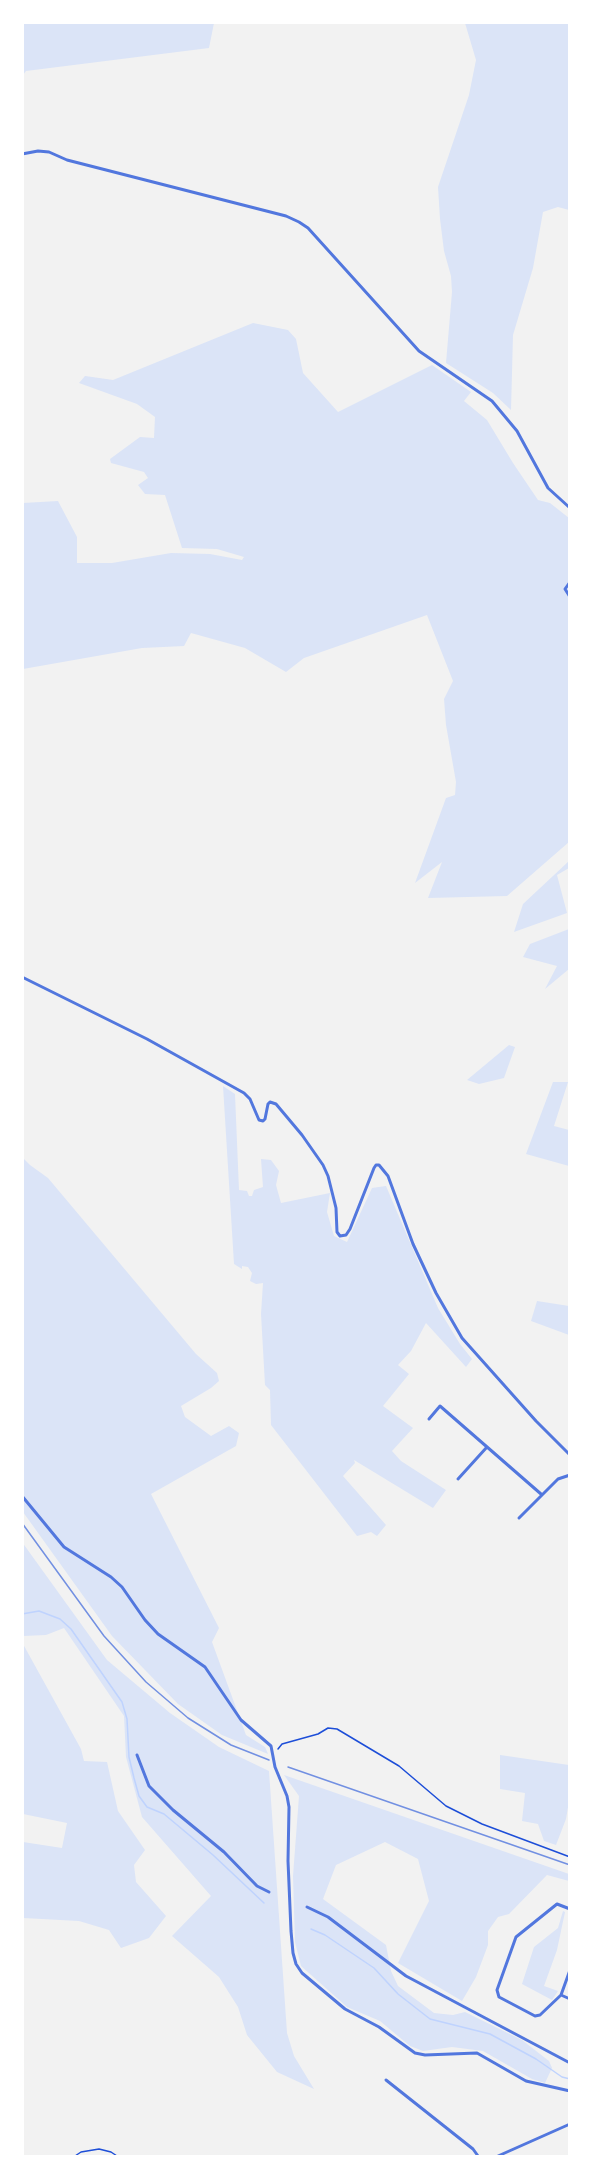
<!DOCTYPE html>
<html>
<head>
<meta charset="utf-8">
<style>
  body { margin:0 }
  #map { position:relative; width:592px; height:2179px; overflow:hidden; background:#f2f2f2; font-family:"IBM Plex Serif",serif }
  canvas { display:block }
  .frame { position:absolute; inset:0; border:24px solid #fff; pointer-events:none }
</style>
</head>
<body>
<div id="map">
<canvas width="592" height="2179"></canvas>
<div class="frame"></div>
</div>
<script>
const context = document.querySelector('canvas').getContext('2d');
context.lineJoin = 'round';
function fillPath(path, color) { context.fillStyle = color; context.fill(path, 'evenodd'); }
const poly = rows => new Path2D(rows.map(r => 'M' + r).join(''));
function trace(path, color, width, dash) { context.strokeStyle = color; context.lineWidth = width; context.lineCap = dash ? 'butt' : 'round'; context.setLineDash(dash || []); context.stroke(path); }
const green = poly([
  [23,22,214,22,214,23,209,48,26,71,23,75],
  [465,23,569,23,569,210,558,207,543,212,533,268,513,335,511,410,493,393,446,363,452,292,451,276,444,251,440,219,438,187,469,95,476,60],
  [253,323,288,330,296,339,303,373,338,412,432,365,471,392,464,401,487,420,513,463,538,500,550,503,569,518,569,842,507,896,428,898,442,862,415,883,446,798,455,795,456,782,446,725,444,699,453,681,427,615,304,658,286,672,245,648,191,633,184,646,142,648,23,669,23,503,58,501,77,537,77,563,112,563,171,553,210,554,242,560,244,557,217,549,182,548,165,495,145,494,138,485,148,478,144,472,111,463,110,459,140,437,154,438,155,417,137,404,79,383,85,376,113,380],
  [569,861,569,868,557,875,567,913,514,932,523,904],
  [569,929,569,969,545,989,557,966,523,957,530,944],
  [509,1045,515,1047,504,1078,479,1084,467,1080],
  [553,1082,568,1082,554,1126,569,1130,569,1166,526,1154],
  [223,1086,235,1094,239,1190,247,1191,249,1196,252,1196,254,1190,263,1187,261,1159,271,1160,279,1171,276,1185,281,1203,330,1193,327,1212,334,1236,347,1242,372,1188,386,1186,438,1308,460,1344,472,1359,466,1367,426,1323,411,1351,398,1365,409,1374,383,1406,413,1428,392,1451,401,1461,446,1490,433,1508,354,1460,355,1463,343,1476,386,1525,377,1536,371,1532,357,1536,271,1425,270,1390,265,1385,261,1314,263,1283,256,1284,250,1281,252,1273,248,1267,242,1266,242,1269,234,1264],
  [22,1157,30,1165,48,1178,196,1354,217,1373,219,1381,211,1388,181,1406,185,1417,211,1436,229,1426,239,1433,236,1446,151,1494,219,1628,212,1642,246,1735,265,1747,268,1754,222,1735,178,1704,112,1636,23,1512],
  [537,1301,569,1306,569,1335,531,1321],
  [22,1542,107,1660,170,1713,219,1747,269,1771,287,2033,294,2056,314,2089,277,2072,247,2035,238,2007,219,1977,172,1936,211,1896,142,1817,126,1757,124,1716,64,1628,46,1635,23,1636],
  [23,1644,81,1749,84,1761,107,1762,118,1811,145,1850,134,1865,136,1882,166,1916,149,1938,121,1948,109,1930,79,1921,23,1918,23,1842,62,1848,67,1823,23,1814],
  [500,1755,569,1765,569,1801,566,1819,556,1845,544,1841,538,1824,522,1821,525,1793,500,1789],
  [284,1775,569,1874,569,1881,547,1875,509,1914,498,1917,488,1931,488,1945,476,1977,462,2001,398,1963,429,1901,418,1859,385,1842,336,1865,323,1899,386,1945,391,1971,398,1986,434,2013,453,2015,465,2012,522,2040,549,2061,552,2068,545,2083,532,2079,483,2051,452,2047,423,2051,410,2046,380,2021,347,2007,301,1966,295,1942,293,1876,299,1796],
  [563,1911,565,1912,557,1950,544,1986,558,1991,552,2000,522,1984,534,1947,558,1928]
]);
const stream = poly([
  [22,1614,39,1611,60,1619,71,1629,122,1702,127,1719,129,1757,134,1778,139,1796,147,1807,164,1814,213,1855,264,1903],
  [311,1929,325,1935,374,1968,398,1994,430,2019,490,2034,536,2059,562,2077,570,2079]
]);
const path = poly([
  [278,1749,282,1744,318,1734,328,1728,337,1729,399,1766,446,1806,482,1824,570,1857],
  [75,2156,81,2152,99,2149,111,2152,117,2156]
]);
const minor = poly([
  [22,154,38,151,49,152,67,160,286,216,299,222,308,228,419,351,492,401,517,431,548,488,570,508],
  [570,582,565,589,570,597],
  [22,977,147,1039,244,1093,250,1099,259,1120,263,1121,265,1119,268,1104,270,1102,276,1104,302,1135,323,1165,328,1176,336,1208,337,1232,340,1236,346,1235,350,1229,374,1168,376,1165,379,1165,388,1176,413,1244,436,1293,462,1338,536,1421,570,1455],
  [429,1419,440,1406,541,1494],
  [458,1479,487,1447],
  [22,1496,64,1547,111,1577,122,1587,145,1620,158,1634,205,1667,241,1720,271,1746,275,1767,287,1796,289,1807,288,1861,291,1931,293,1953,296,1964,302,1973,345,2009,379,2027,415,2053,425,2055,477,2053,526,2081,570,2091],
  [519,1518,558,1479,570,1475],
  [137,1755,149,1786,173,1810,224,1852,257,1886,269,1892],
  [307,1907,328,1917,406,1976,570,2063],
  [570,1909,557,1904,516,1937,497,1990,499,1997,535,2016,540,2015,561,1995,570,1970],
  [561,1995,570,1999],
  [386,2080,473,2149,478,2156],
  [498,2156,570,2124]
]);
const rail = poly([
  [22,1523,104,1636,146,1682,188,1718,231,1745,269,1760],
  [288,1767,570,1865]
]);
fillPath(green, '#dbe4f7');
trace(stream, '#bfd3fe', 1.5);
trace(path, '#1d4ed8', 1.5);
trace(minor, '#5277de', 3);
trace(rail, '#7290e2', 1.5);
</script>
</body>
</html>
